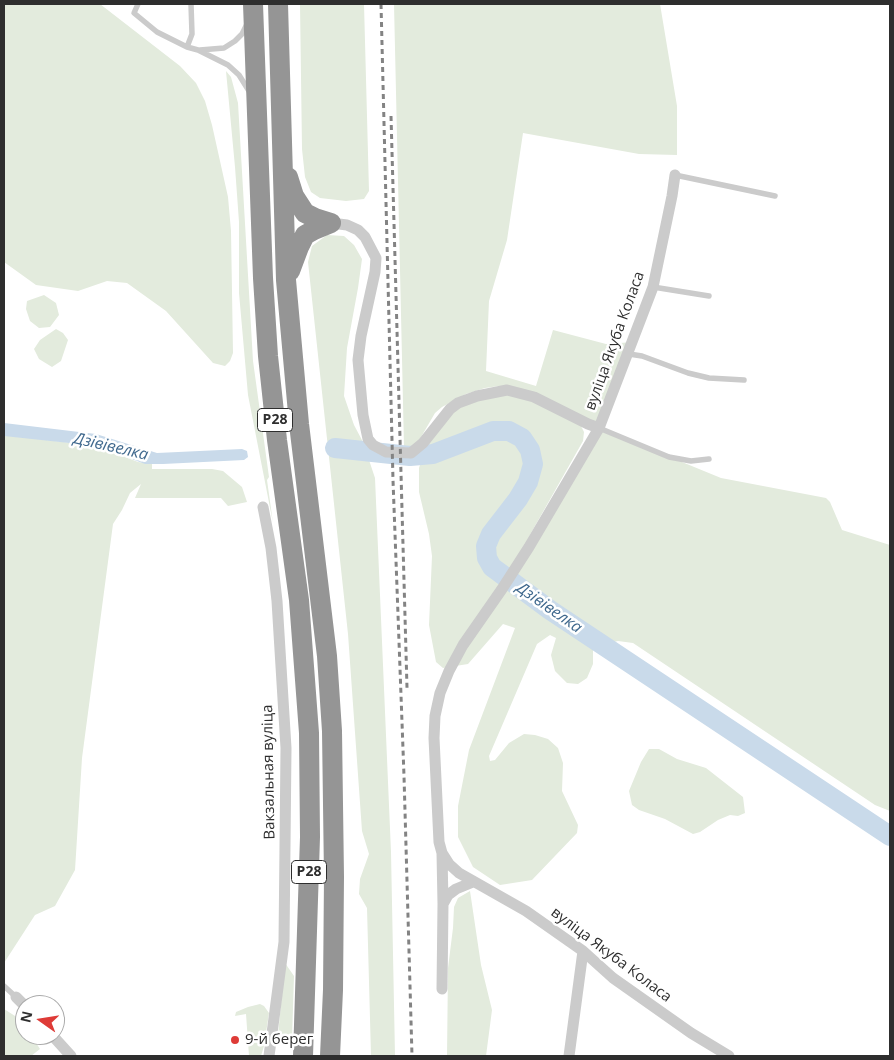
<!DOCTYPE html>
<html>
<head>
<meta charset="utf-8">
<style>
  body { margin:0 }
  #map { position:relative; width:894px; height:1060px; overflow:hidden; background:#fff; font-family:"Open Sans",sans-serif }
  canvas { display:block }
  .frame { position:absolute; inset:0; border:5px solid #2e2e2e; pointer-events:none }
  .north { position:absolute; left:15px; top:995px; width:50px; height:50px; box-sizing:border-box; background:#fff; border:1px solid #ababab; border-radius:50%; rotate:283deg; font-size:14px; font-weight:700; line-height:20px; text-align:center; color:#2e2e2e }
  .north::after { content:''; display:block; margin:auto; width:18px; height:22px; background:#de3b37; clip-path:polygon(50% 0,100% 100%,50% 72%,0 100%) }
</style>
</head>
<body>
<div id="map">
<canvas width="894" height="1060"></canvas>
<div class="frame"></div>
<div class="north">N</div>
</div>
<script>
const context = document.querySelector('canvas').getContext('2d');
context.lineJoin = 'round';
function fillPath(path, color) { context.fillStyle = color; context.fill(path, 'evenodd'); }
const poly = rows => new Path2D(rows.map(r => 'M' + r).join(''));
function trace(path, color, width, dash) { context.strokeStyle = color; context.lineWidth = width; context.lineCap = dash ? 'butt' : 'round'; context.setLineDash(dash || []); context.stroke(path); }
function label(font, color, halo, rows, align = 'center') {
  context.font = font + ' "Open Sans",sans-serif'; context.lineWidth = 5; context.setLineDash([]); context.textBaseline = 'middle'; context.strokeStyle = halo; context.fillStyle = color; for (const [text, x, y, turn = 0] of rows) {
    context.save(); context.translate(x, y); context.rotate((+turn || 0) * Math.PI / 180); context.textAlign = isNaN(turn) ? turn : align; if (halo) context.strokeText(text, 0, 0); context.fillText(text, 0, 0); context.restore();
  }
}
const green = poly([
  [4,4,100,4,180,66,196,83,205,101,212,125,228,197,231,231,233,353,230,361,225,366,213,363,166,311,127,283,107,281,78,291,36,285,4,262],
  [300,4,364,4,369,191,364,199,346,201,320,198,311,192,305,177,302,149],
  [394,4,660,4,677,106,677,155,639,154,523,133,507,240,489,301,486,371,536,386,553,330,606,344,633,342,596,426,513,387,499,386,485,388,466,394,442,407,435,413,417,444,410,448,404,447],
  [226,71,231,77,238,103,253,361,269,477,267,480,273,523,248,395,239,293,239,222,235,167],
  [327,235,344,236,354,245,362,259,358,288,347,348,344,396,354,425,363,442,375,478,391,852,395,1056,371,1056,367,908,359,894,360,879,369,854,362,831,348,634,308,262,312,246],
  [44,295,56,303,59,315,50,327,39,328,30,321,26,309,27,301],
  [56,329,63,333,68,340,61,361,52,367,39,359,34,349,40,340],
  [508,394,532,400,580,424,584,432,583,441,527,540,599,428,721,478,826,498,830,502,842,530,890,545,890,811,875,805,633,643,618,641,597,646,593,650,593,664,587,678,578,684,567,683,555,671,551,655,556,638,550,635,537,644,489,756,490,761,495,760,509,743,524,734,535,735,548,739,558,748,563,763,562,791,578,825,577,833,532,880,500,885,473,867,458,837,458,806,469,750,515,628,503,624,468,664,443,668,436,662,429,625,432,556,429,534,419,492,419,468,427,443,458,405],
  [4,435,97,446,138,462,152,464,152,469,212,469,223,471,242,487,247,502,228,506,221,498,135,498,141,484,130,493,122,510,113,524,82,758,75,870,55,906,35,915,4,963],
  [649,749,659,749,677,759,706,768,743,797,745,813,738,816,730,815,718,820,700,832,693,834,665,819,639,810,632,805,629,791,641,762],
  [470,891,481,965,492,1010,486,1056,447,1056,448,968,453,928,454,907,458,898],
  [285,963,294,976,292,1040,283,1042,278,1035],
  [260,1004,264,1006,269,1013,264,1046,261,1056,249,1056,246,1014,235,1016,236,1012,248,1007],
  [4,1009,23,1021,25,1025,25,1035,31,1035,40,1049,31,1056,4,1056]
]);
const water = poly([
  [4,423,96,434,157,453,242,449,247,451,248,457,244,460,163,464,145,464,97,446,4,436]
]);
const river = poly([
  [335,448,410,456,433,454,493,431,509,431,522,438,530,450,533,464,528,482,518,499,491,534,486,546,487,558,492,567,550,610,890,836]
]);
const lane = poly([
  [138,4,134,13,157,32,187,47,198,50,228,65,239,75,249,91],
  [187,47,192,34,191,4],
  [200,50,224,48,235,41,242,34,247,24],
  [675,175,775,196],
  [653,287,709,296],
  [629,354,642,356,688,373,709,378,744,380],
  [599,428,669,457,691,461,709,459],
  [4,986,16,997]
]);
const street = poly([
  [675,175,672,196,653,287,599,428,529,547,502,589,463,645,449,671,440,693,435,716,434,738,439,842,442,853,449,864,459,873,526,911,583,951,613,978,691,1033,729,1056],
  [331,223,347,225,358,230,365,237,376,258,375,272,361,336,358,360,363,415,368,439,373,445,386,452,411,453,423,443,450,409,458,403,477,396,507,390,534,397,588,424,599,428],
  [263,507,271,548,277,601,286,748,284,942,269,1056],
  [442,853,443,904],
  [442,989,443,904,448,895,456,889,473,882],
  [16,997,25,1006],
  [52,1035,71,1056],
  [569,1056,583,951]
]);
const highway = poly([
  [253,4,263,278,268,356,277,440,299,600,309,733,310,837,303,1056],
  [278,4,286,280,299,424,327,656,332,731,334,877,333,990,330,1056],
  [288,177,294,196,305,213,315,218,331,223],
  [290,271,299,247,305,235,314,230,331,223]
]);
const rail = poly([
  [381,4,393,480,404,776,412,1056],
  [391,116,407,688]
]);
const markers = [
  [235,1040,5,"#de3b37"]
];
const shields = [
  [275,420,35],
  [309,872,35]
];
const shieldNames = [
  ["Р28",275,420],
  ["Р28",309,872]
];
const streetNames = [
  ["вуліца Якуба Коласа",615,341,-70],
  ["Вакзальная вуліца",269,772,-91],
  ["вуліца Якуба Коласа",611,955,37]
];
const poiNames = [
  ["9-й берег",245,1040]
];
const waterNames = [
  ["Дзівівелка",111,447,13],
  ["Дзівівелка",549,608,35]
];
fillPath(green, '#e3ebdd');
fillPath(water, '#c9daea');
trace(river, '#c9daea', 20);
trace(lane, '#cbcbcb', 5.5);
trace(street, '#cbcbcb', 11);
trace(highway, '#959595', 20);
trace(rail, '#838383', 3, [5, 4]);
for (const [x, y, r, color] of markers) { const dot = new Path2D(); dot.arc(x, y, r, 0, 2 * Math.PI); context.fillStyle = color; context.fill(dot); trace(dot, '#fff', 2); }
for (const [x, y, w] of shields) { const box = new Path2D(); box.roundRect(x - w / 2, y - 11.5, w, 23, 4); context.fillStyle = '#fff'; context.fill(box); trace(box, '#2e2e2e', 1); }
label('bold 14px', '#2e2e2e', null, shieldNames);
label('15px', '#2e2e2e', '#fff', streetNames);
label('15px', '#2e2e2e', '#fff', poiNames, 'left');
label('italic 16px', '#3f688d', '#fff', waterNames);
</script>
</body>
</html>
